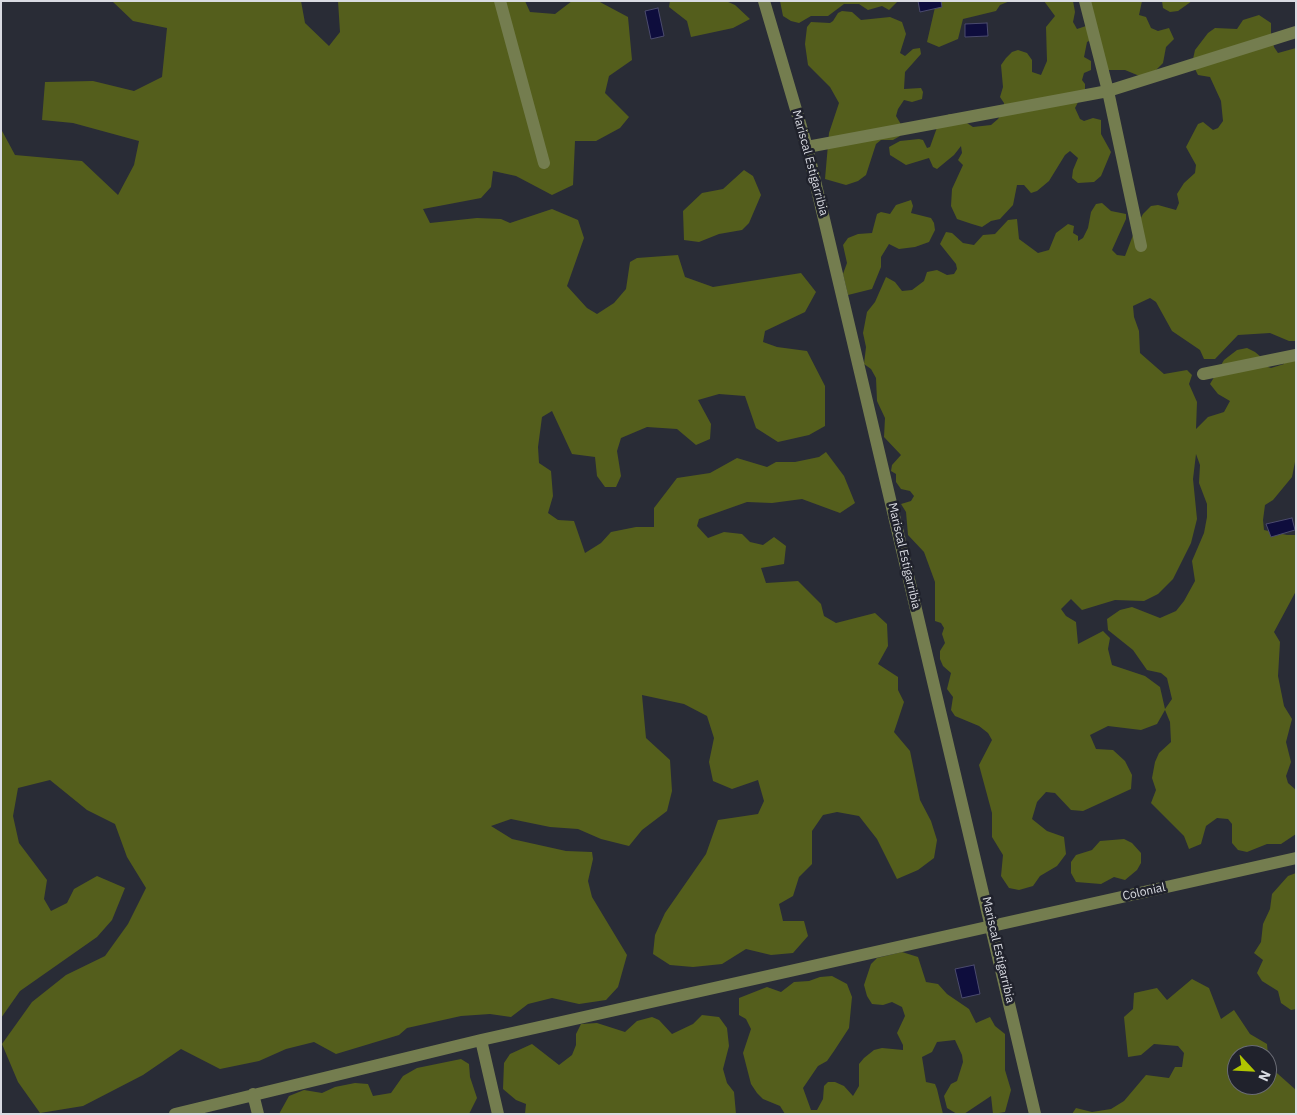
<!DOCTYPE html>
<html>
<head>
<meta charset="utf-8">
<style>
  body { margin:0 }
  #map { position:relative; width:1297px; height:1115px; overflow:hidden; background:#292c36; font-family:"IBM Plex Sans",sans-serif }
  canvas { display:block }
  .frame { position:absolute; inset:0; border:2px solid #d9dbe2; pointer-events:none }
  .north { position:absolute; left:1227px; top:1045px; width:50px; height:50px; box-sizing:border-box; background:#20222c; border:1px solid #6a6c75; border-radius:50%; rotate:115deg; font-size:14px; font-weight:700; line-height:20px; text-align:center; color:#d9dbe2 }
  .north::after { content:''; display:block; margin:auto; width:18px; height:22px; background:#b0c500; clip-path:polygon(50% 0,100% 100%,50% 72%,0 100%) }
</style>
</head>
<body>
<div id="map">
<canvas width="1297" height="1115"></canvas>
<div class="frame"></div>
<div class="north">N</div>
</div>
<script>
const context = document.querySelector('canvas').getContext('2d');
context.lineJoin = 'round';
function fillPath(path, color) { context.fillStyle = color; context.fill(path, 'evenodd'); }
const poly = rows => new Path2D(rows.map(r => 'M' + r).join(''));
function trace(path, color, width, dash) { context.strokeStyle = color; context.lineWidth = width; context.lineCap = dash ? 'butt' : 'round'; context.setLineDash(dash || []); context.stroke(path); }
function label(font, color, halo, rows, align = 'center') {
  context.font = font + ' "IBM Plex Sans",sans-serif'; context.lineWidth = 5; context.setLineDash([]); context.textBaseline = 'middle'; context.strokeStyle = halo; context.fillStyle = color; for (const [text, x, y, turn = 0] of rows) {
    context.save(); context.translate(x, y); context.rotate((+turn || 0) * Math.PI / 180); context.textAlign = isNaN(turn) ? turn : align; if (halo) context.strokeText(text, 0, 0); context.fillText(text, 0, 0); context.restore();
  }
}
const forest = poly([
  [112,1,301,1,305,23,329,46,340,32,338,1,525,1,530,12,555,14,572,1,598,1,628,17,632,60,609,76,605,93,629,117,620,128,596,141,575,141,573,185,552,195,516,176,493,171,491,187,481,198,423,209,430,223,477,218,501,219,510,223,552,209,578,220,584,238,567,286,587,308,597,314,614,303,626,289,630,262,637,258,678,255,685,277,713,287,801,273,816,292,805,312,765,331,763,342,777,347,807,351,825,386,825,426,809,435,778,442,756,428,745,396,719,394,698,400,711,424,710,439,696,445,677,429,647,427,621,438,617,451,621,476,616,487,605,487,597,476,595,457,572,454,552,411,542,417,538,447,539,463,551,471,553,496,548,513,558,520,574,521,585,553,601,543,611,532,636,527,654,527,654,508,677,478,710,473,737,458,767,467,776,462,795,462,819,457,826,452,844,476,855,503,840,513,802,499,772,503,747,502,699,519,697,526,708,538,724,532,742,534,750,542,763,545,774,537,786,546,784,564,761,568,766,583,798,581,821,604,824,616,836,623,875,613,887,624,888,646,878,664,898,677,898,690,904,702,894,732,910,751,920,800,931,821,937,840,934,858,918,870,897,879,877,839,859,816,837,812,823,815,812,831,812,864,799,877,793,896,779,904,783,921,804,921,808,936,793,953,771,955,746,949,722,964,693,967,670,965,653,954,655,935,665,913,706,854,718,820,758,814,764,801,758,780,732,789,713,781,709,762,714,738,707,716,684,704,642,695,646,738,670,760,672,791,667,811,642,830,629,846,601,839,578,829,550,827,511,819,491,826,512,839,566,851,592,852,593,859,588,881,592,897,627,955,618,987,606,1000,579,1004,552,998,528,1004,511,1017,490,1014,461,1016,407,1028,399,1035,336,1054,314,1042,286,1049,259,1061,220,1069,181,1049,143,1075,83,1106,40,1113,18,1082,2,1044,32,1002,66,975,105,956,128,924,146,888,127,857,115,824,87,810,50,780,18,788,13,816,19,843,47,880,44,899,51,911,67,903,74,889,97,876,125,888,112,920,97,937,20,991,1,1018,1,129,15,155,82,161,118,195,134,165,139,141,73,123,42,120,45,82,93,81,134,91,162,77,167,28,133,21],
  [670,1,726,1,735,5,750,19,733,28,691,37,687,21,669,7],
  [780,1,898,1,889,10,882,6,868,10,859,4,844,4,828,16,811,16,799,23,791,21,783,16],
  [940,1,1010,1,1000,5,996,11,963,19,958,39,939,47,927,42,936,3],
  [1044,1,1073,1,1075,12,1073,22,1077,29,1086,26,1091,40,1087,42,1084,57,1091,61,1091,70,1084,73,1082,80,1085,84,1085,89,1075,108,1080,119,1084,121,1093,118,1101,120,1101,134,1111,152,1101,176,1094,182,1078,183,1072,178,1073,170,1078,158,1070,151,1065,155,1049,181,1037,191,1031,193,1024,185,1017,185,1013,205,1000,219,991,221,982,227,972,224,957,219,951,206,952,189,963,165,958,160,962,153,961,146,954,155,937,169,933,167,929,158,906,165,890,155,889,147,900,141,919,139,923,140,927,148,930,147,939,122,949,114,955,115,973,127,991,125,998,119,1004,110,1004,103,1000,97,1003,87,1001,65,1006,58,1012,52,1018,50,1027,53,1032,60,1032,72,1041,75,1047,61,1046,27,1055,16],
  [1086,1,1142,1,1139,15,1146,17,1151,28,1158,31,1169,28,1174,39,1166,47,1163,63,1152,74,1142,77,1125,70,1107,70],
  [1162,1,1192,1,1178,11,1170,12,1163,8],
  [842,11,852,12,861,20,890,17,902,22,906,34,900,53,905,56,913,49,920,48,921,54,905,72,904,89,921,88,923,92,922,99,912,102,904,100,898,109,896,116,902,126,900,136,893,140,881,140,876,144,866,175,858,181,846,185,825,179,829,133,839,103,830,87,808,65,805,44,807,27,811,22,830,23,833,21,838,13],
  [1259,15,1271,23,1271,34,1274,47,1278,53,1296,48,1296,341,1289,341,1270,333,1238,335,1215,359,1204,359,1200,350,1172,331,1156,302,1150,298,1133,306,1134,317,1139,331,1140,353,1164,374,1187,370,1192,375,1189,384,1197,402,1196,429,1208,417,1224,412,1230,401,1218,394,1210,384,1224,360,1237,350,1247,348,1255,352,1261,357,1265,366,1271,368,1284,364,1284,354,1296,351,1296,457,1292,477,1273,500,1265,505,1263,520,1264,530,1287,535,1296,535,1296,591,1274,632,1280,642,1278,676,1284,706,1292,719,1286,742,1291,762,1286,776,1288,783,1296,790,1296,834,1281,844,1267,844,1247,852,1238,850,1232,843,1232,824,1228,819,1217,818,1206,826,1201,844,1189,849,1184,836,1151,803,1156,790,1152,778,1155,762,1159,753,1171,742,1170,722,1165,710,1157,724,1141,730,1108,726,1090,735,1096,749,1113,750,1125,761,1132,775,1131,789,1083,811,1071,810,1055,793,1046,792,1037,802,1032,819,1047,831,1064,837,1066,854,1057,866,1040,876,1033,886,1019,890,1009,888,1001,876,1003,855,992,837,992,813,979,765,992,740,988,733,979,726,955,716,951,710,953,697,947,689,951,673,943,666,940,659,940,651,945,643,942,634,944,628,941,623,935,621,935,582,924,552,908,535,906,512,901,504,911,501,914,496,910,491,901,489,896,482,896,474,891,471,892,465,901,455,884,437,885,418,877,401,876,378,871,369,864,364,866,347,863,333,867,312,875,302,886,277,895,282,902,291,912,290,924,281,927,272,937,270,947,275,954,274,957,269,956,264,940,244,946,232,952,233,963,243,974,245,983,235,995,234,1008,220,1017,219,1019,239,1038,253,1049,250,1056,233,1068,224,1074,226,1073,233,1078,236,1078,241,1083,238,1088,228,1091,212,1096,204,1102,203,1111,211,1126,214,1126,219,1112,250,1117,255,1125,256,1137,225,1143,214,1151,206,1158,205,1176,210,1179,203,1177,194,1184,183,1195,173,1196,165,1186,147,1198,124,1203,122,1213,130,1218,128,1223,121,1221,101,1210,77,1198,75,1195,69,1193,59,1195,50,1208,33,1215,28,1237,29,1243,20],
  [1196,454,1200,465,1199,483,1207,504,1207,517,1204,533,1192,561,1195,581,1184,601,1176,611,1160,618,1132,607,1120,610,1107,619,1108,630,1133,650,1147,670,1161,673,1167,678,1172,699,1165,709,1160,687,1145,676,1112,665,1108,649,1110,638,1103,631,1078,644,1076,622,1066,616,1061,609,1071,599,1082,610,1115,600,1144,601,1158,594,1173,579,1191,543,1197,519,1193,479],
  [744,170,753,176,761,195,749,223,742,230,719,234,699,242,684,240,683,211,702,193,723,189],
  [911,200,913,206,911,213,931,218,934,223,935,230,929,242,915,247,899,249,889,244,881,257,881,267,872,289,848,295,843,274,847,263,843,245,848,238,858,234,872,233,877,214,881,212,890,214,896,205],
  [1124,839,1132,843,1141,853,1141,863,1137,870,1125,880,1114,877,1101,884,1076,882,1071,873,1071,862,1076,855,1092,850,1100,841],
  [1296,873,1296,1009,1291,1010,1281,1003,1278,991,1262,981,1257,973,1263,960,1254,953,1261,942,1263,924,1270,909,1272,894,1288,876],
  [902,952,918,957,926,982,938,984,947,994,969,1009,976,1023,990,1017,995,1026,1005,1034,1005,1070,1011,1090,1005,1112,993,1114,991,1096,964,1114,957,1114,947,1108,944,1096,951,1084,957,1081,963,1062,962,1055,955,1040,937,1042,932,1052,922,1057,926,1082,935,1084,937,1089,943,1114,785,1114,780,1106,763,1099,757,1093,751,1084,743,1053,751,1029,746,1019,739,1015,739,998,767,987,781,992,794,982,809,981,820,977,832,976,847,984,852,997,849,1028,834,1051,827,1061,818,1066,803,1088,811,1110,817,1110,823,1099,824,1086,828,1082,835,1082,844,1086,853,1096,859,1086,859,1064,864,1058,874,1050,882,1048,903,1050,903,1045,897,1033,905,1016,902,1007,892,1002,883,1005,872,1004,867,996,864,985,871,964,877,958],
  [1192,979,1209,988,1221,1019,1234,1010,1250,1034,1267,1044,1269,1066,1296,1090,1296,1114,1072,1114,1076,1108,1092,1112,1111,1109,1124,1101,1146,1075,1169,1078,1175,1067,1182,1067,1184,1053,1178,1046,1154,1044,1141,1055,1128,1057,1124,1017,1133,1009,1134,993,1157,988,1167,1000],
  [1237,1055,1267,1055,1267,1085,1237,1085],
  [702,1015,719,1017,727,1028,729,1046,723,1069,727,1083,734,1092,736,1114,525,1114,526,1104,516,1100,503,1089,504,1063,510,1054,532,1044,559,1065,572,1055,576,1045,576,1034,581,1024,597,1023,625,1032,637,1021,652,1017,659,1020,672,1034,693,1024],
  [461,1059,469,1064,470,1077,477,1098,469,1114,279,1114,289,1096,304,1090,322,1093,335,1087,355,1083,368,1084,373,1096,391,1093,403,1076,417,1068]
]);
const water = poly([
  [918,1,941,1,942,7,920,12,918,1],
  [658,8,664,36,651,39,645,11,658,8],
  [987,23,988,36,965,37,965,24,987,23],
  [1292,518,1295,530,1271,537,1266,524,1292,518],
  [974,965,980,994,962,998,955,969,974,965]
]);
const minor = poly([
  [500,1,544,163],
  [764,1,807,147,1035,1114],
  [1085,1,1108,91,1141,246],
  [807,147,1108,91,1296,32],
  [1203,374,1296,355],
  [481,1040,498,1114],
  [253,1094,258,1114],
  [175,1114,481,1040,1296,858]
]);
const streetNames = [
  ["Mariscal Estigarribia",810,163,75],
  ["Mariscal Estigarribia",904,556,77],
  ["Colonial",1144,892,-12],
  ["Mariscal Estigarribia",998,950,77]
];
fillPath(forest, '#545e1c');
fillPath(water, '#0e0d3d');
trace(water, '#4b4b6e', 1);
trace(minor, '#747d4f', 12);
label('12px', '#d9dbe2', '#20222c', streetNames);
</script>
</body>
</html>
